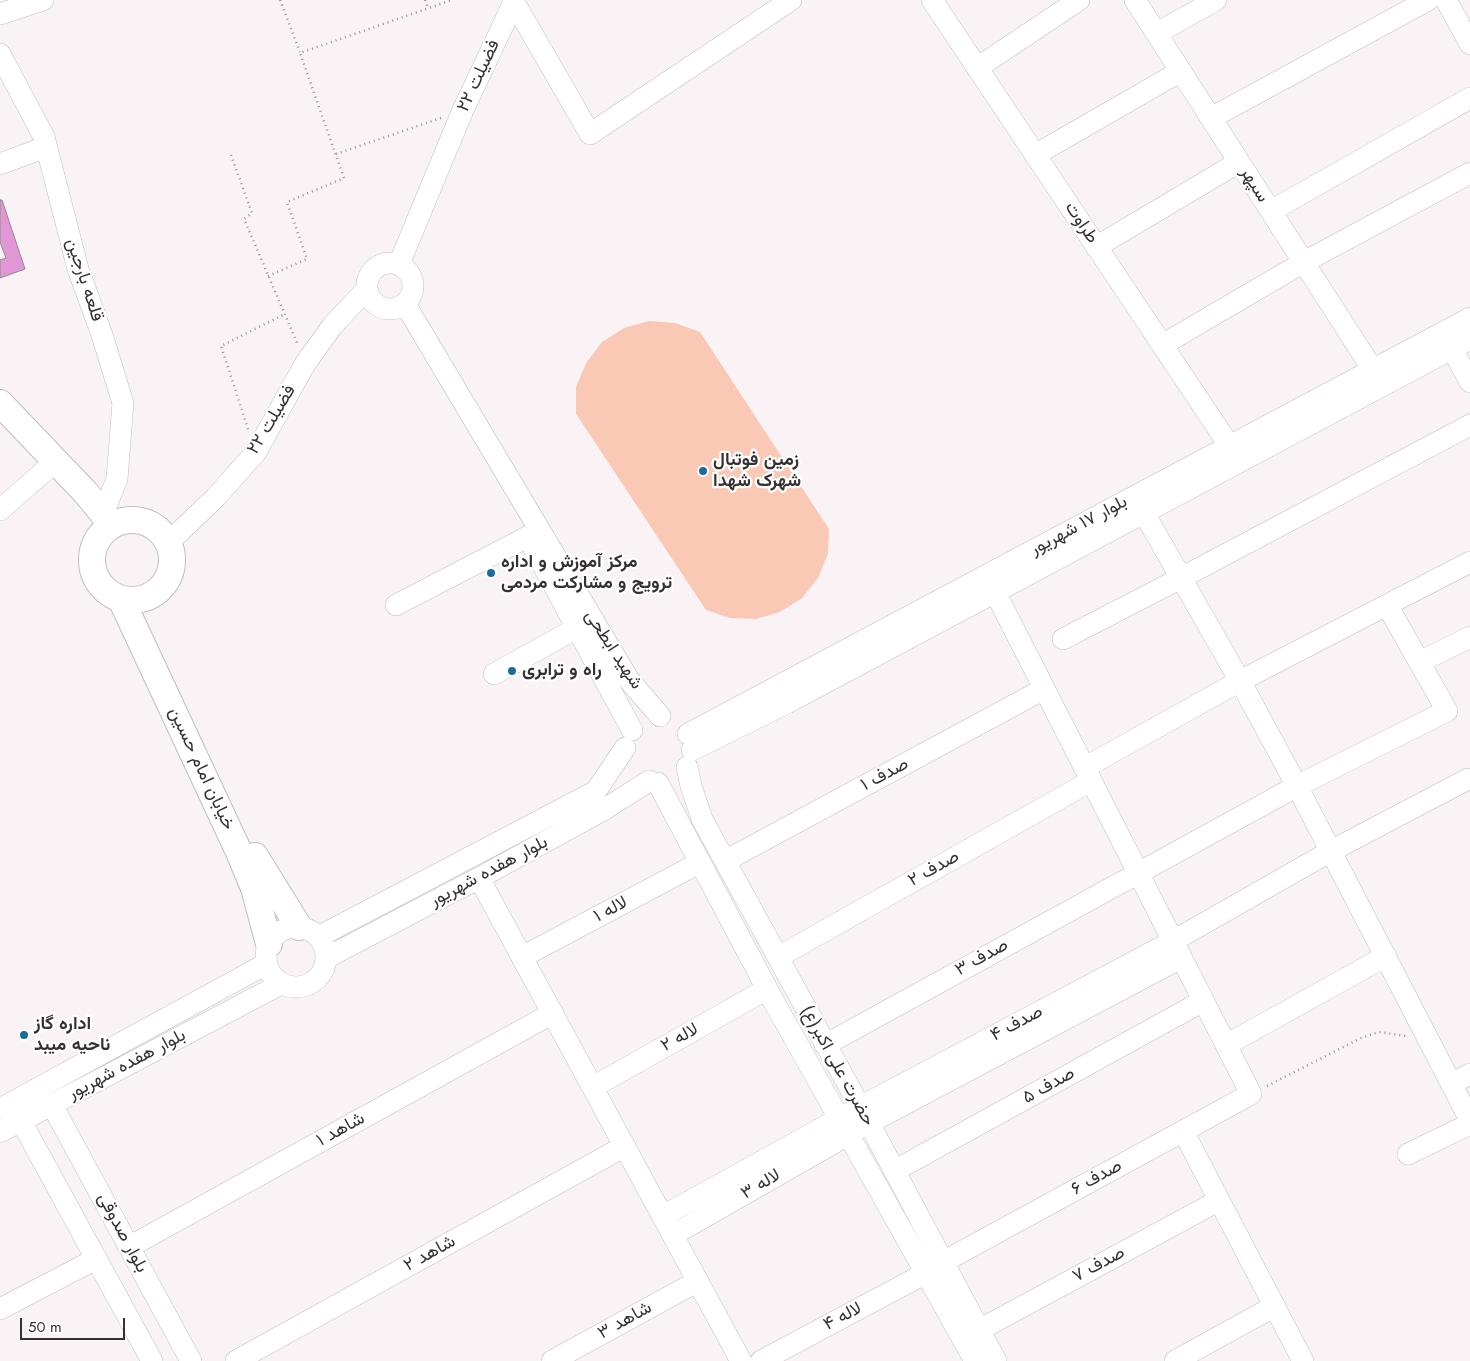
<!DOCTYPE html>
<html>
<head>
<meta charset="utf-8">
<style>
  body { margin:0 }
  #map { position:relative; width:1470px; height:1361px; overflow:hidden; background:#f9f3f5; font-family:Jost,sans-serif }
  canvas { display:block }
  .scale { position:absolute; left:20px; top:1318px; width:105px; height:22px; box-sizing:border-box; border:2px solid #333132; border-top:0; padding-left:6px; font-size:15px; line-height:18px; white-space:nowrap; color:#333132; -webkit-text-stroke:4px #fff; paint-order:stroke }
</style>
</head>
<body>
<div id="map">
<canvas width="1470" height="1361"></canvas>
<div class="scale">50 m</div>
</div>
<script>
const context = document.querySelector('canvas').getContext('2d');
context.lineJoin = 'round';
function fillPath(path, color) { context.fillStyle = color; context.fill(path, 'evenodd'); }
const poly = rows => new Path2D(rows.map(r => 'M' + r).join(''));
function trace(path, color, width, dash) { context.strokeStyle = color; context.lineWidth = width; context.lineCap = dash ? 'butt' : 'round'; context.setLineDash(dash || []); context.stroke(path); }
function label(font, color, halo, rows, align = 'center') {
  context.font = font + ' Jost,Vazirmatn,sans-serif'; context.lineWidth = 4.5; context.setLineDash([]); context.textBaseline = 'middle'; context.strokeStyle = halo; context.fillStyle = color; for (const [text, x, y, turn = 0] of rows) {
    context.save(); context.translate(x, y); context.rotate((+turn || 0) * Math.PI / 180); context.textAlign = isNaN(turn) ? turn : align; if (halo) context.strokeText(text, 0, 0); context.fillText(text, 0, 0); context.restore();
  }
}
const green = poly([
  [649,321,675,323,700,332,829,529,828,554,818,578,802,598,780,612,756,619,730,618,706,610,576,414,576,387,586,363,602,342,624,328]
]);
const building = poly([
  [0,200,2,200,25,269,0,278,0,260,6,258,0,242,0,200]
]);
const path = poly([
  [280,0,300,52],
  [425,0,428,8],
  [336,154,441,118],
  [231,155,252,213,244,219,298,345],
  [268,276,307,259,287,202,344,178,300,53,452,0],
  [248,429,221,346,285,314],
  [1267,1086,1361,1038,1379,1032,1406,1036]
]);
const minor = poly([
  [932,0,1237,457],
  [1135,0,1373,370],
  [1446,0,1470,44],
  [514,2,590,134,791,0],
  [0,14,43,0],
  [1157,33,1216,0],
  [0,54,44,137,78,269,102,335,123,403,117,479,103,514],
  [977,68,1079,0],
  [1211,118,1428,0],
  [1035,155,1181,71],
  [0,164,46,147],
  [1271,211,1470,98],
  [1096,247,1239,162],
  '367 286a23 23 0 1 1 46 0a23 23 0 1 1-46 0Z',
  [399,264,463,110,514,2,513,0],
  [405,304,629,680,660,716],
  [1162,345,1304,262,1470,173],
  [1452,349,1470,382],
  [0,510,47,469],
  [1144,513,1240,681,1297,786,1470,1120],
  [168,543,216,497,256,452,305,364,333,325,367,289],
  [533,547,632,730],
  [396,605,527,537],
  [1063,639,1181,578,1470,425],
  [1420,662,1470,637],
  [494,674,577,628],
  [688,734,1470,318],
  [692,750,787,703,1470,339],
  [687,767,691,786,702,819,869,1123,996,1361],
  [1084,768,1240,681,1470,562],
  [658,783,774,1002,975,1361],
  [725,861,1044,689],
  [479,878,741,1361],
  '266 957a30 30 0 1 1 60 0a30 30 0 1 1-60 0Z',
  [318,937,596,791,625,748],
  [522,957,699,863],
  [778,957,1091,781],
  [326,958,479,878,605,809,649,781],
  [825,1045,1297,786,1447,711,1387,605],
  [1226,1045,1386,956],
  [1451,1084,1470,1074],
  [593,1087,767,989],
  [52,1105,191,1361],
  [0,1109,266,964],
  [21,1121,152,1361],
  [1183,1131,1303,1361],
  [0,1132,281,984],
  [1408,1154,1470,1124],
  [894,1171,1203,1001],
  [663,1216,860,1107,1173,941,1331,851,1468,779],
  [673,1235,869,1123,1181,958],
  [129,1247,553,1013],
  [943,1262,1251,1094,995,592],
  [0,1309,96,1259],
  [979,1330,1218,1201],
  [236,1361,625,1146],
  [552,1361,698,1281],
  [761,1361,926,1273],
  [1175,1361,1275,1306]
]);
const major = poly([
  [0,403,86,493,112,525],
  '92 560a40 40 0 1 1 80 0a40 40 0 1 1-80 0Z',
  [121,599,239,852,254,888,269,944],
  [255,856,299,927]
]);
const markers = [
  [703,471,5,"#1a6c9d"],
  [491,573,5,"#1a6c9d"],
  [512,671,5,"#1a6c9d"],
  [24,1035,5,"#1a6c9d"]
];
const streetNames = [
  ["فضیلت ۲۲",479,76,-65],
  ["سپهر",1254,185,58],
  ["طراوت",1081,223,56],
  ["قلعه بارجین",84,280,72],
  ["فضیلت ۲۲",272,420,-59],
  ["بلوار ۱۷ شهریور",1079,526,-28],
  ["شهید ابطحی",613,650,57],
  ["خیابان امام حسین",201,769,65],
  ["صدف ۱",885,775,-28],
  ["صدف ۲",934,869,-29],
  ["بلوار هفده شهریور",489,872,-28],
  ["لاله ۱",611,910,-28],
  ["صدف ۳",982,958,-29],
  ["صدف ۴",1017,1024,-28],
  ["لاله ۲",680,1038,-29],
  ["بلوار هفده شهریور",127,1065,-28],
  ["حضرت علی اکبر(ع)",837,1066,61],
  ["صدف ۵",1049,1086,-29],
  ["شاهد ۱",341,1130,-29],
  ["صدف ۶",1097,1178,-29],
  ["لاله ۳",761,1185,-30],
  ["بلوار صدوقی",122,1233,62],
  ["شاهد ۲",430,1254,-29],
  ["صدف ۷",1099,1265,-28],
  ["لاله ۴",843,1317,-28],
  ["شاهد ۳",625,1321,-29]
];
const poiNames = [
  ["زمین فوتبال",713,461],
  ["شهرک شهدا",713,482],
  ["مرکز آموزش و اداره",501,563],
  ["ترویج و مشارکت مردمی",501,584],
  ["راه و ترابری",522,671],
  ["اداره گاز",34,1025],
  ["ناحیه میبد",34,1046]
];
fillPath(green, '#fac9b5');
fillPath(building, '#e297d5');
trace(building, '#8e8b8e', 1);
trace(minor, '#c3bdbf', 22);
trace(major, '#c3bdbf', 28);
trace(path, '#979394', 2.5, [1, 4]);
trace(minor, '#fff', 21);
trace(major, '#fff', 26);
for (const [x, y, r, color] of markers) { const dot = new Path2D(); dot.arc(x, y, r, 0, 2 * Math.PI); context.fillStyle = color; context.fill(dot); trace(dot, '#fff', 2); }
label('18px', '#333132', '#fff', streetNames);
label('bold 18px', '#333132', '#fff', poiNames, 'left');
</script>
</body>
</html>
